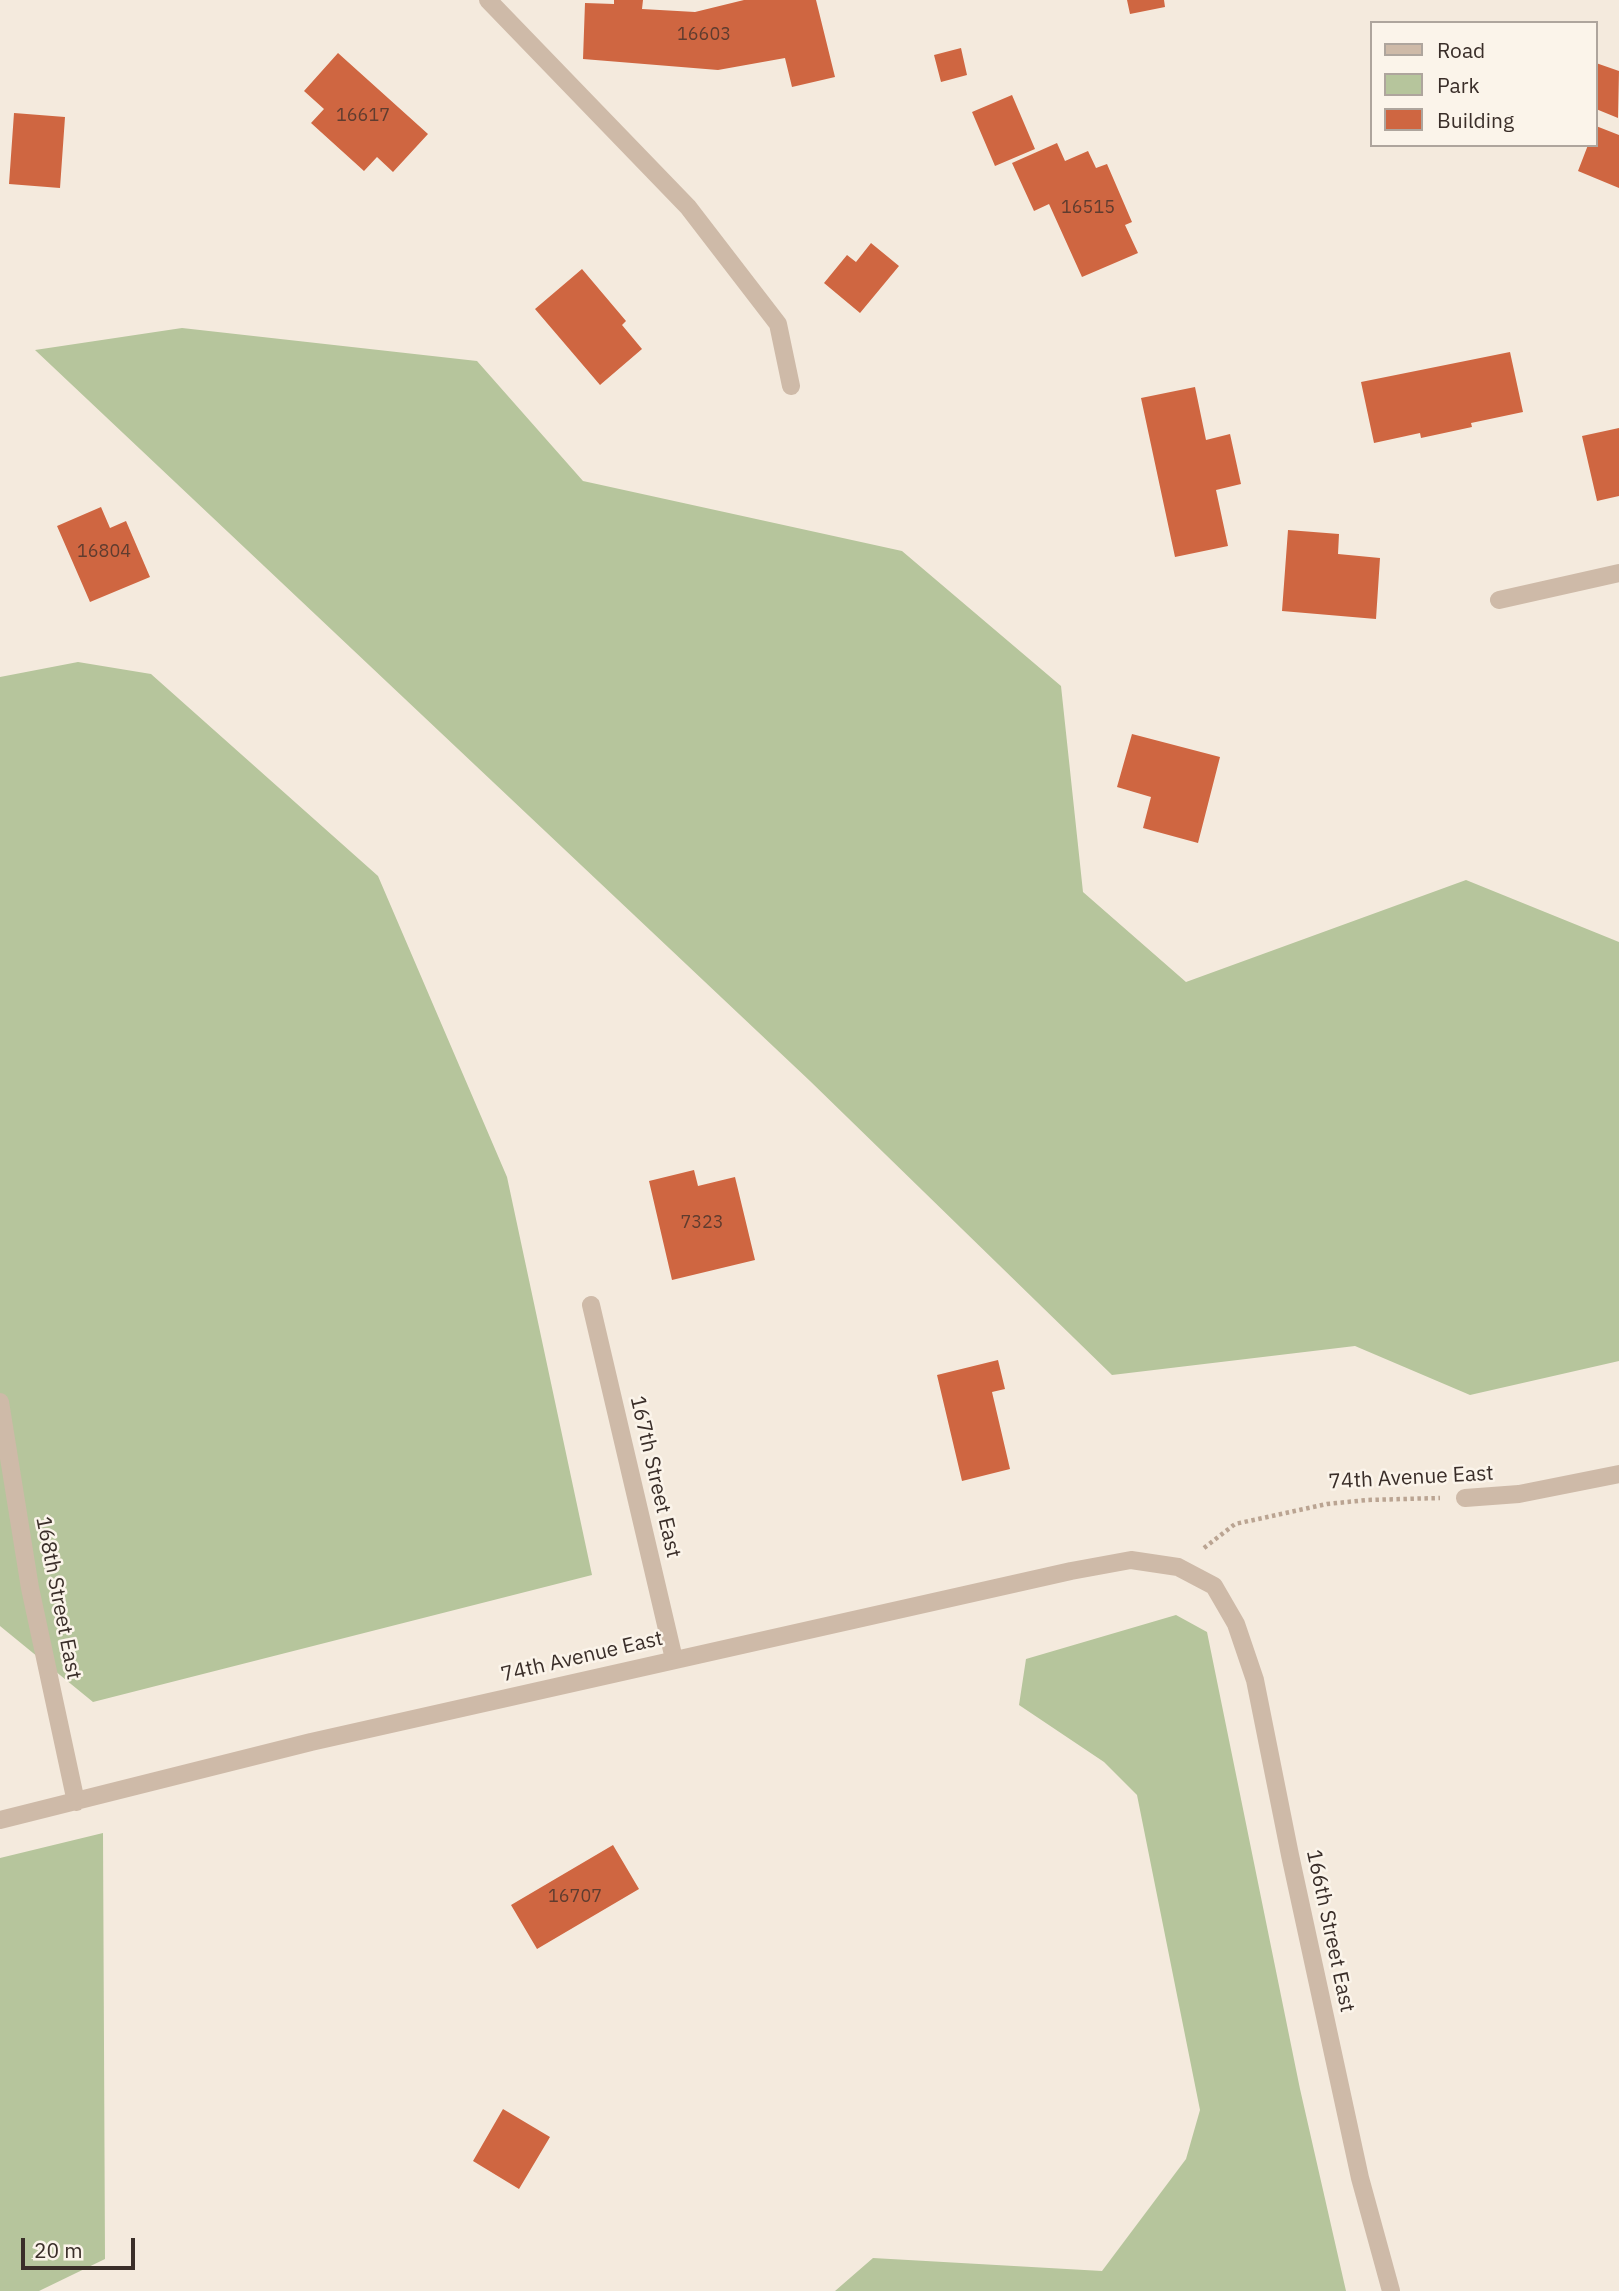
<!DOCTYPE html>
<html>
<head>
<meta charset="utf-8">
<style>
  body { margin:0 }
  #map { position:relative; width:1619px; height:2291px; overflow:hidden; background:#f4eadd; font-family:"IBM Plex Sans",sans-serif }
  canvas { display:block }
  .legend { position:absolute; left:1370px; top:21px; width:228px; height:126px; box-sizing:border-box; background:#fbf4ea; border:2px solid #aea59d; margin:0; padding:9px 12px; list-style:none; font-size:21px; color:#3a2e29 }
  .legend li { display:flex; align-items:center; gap:14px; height:35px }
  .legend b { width:35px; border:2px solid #aea59d }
  .scale { position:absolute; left:21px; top:2238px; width:114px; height:32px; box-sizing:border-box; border:4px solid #3a2e29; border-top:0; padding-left:9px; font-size:21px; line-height:24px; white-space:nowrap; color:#3a2e29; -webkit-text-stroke:5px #fbf4ea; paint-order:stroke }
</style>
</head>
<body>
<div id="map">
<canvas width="1619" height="2291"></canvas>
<ul class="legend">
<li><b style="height:9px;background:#cebaa8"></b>Road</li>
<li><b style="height:19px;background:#b6c59c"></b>Park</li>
<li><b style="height:19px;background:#cf6641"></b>Building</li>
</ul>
<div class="scale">20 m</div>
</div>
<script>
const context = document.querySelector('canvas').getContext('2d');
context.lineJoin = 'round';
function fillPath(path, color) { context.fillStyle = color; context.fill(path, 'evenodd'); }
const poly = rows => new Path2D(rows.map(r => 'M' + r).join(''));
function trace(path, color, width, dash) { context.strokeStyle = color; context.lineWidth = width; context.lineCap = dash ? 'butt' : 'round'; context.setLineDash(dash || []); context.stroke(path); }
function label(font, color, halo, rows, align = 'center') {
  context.font = font + ' "IBM Plex Sans",sans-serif'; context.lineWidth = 5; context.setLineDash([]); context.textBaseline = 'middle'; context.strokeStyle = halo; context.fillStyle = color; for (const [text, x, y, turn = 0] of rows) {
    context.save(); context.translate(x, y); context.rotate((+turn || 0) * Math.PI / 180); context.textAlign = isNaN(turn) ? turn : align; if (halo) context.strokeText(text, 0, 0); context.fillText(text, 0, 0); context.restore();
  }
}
const green = poly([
  [182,328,477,361,583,481,902,551,1061,686,1083,892,1186,982,1466,880,1619,942,1619,1361,1470,1395,1355,1346,1112,1375,810,1081,35,350],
  [78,662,151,674,378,876,507,1177,592,1575,93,1702,0,1626,0,677],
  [1176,1615,1207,1632,1300,2089,1346,2291,835,2291,873,2258,1102,2271,1186,2159,1200,2110,1137,1795,1104,1762,1019,1705,1026,1659],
  [103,1833,105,2259,39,2291,0,2291,0,1858]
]);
const building = poly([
  [614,0,643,0,642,9,695,12,744,0,816,0,835,77,792,87,785,58,718,70,583,59,585,3,614,4],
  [1127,0,1164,0,1165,7,1130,14],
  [961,48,967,75,941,82,934,55],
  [338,53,428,134,393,172,377,157,364,171,311,123,324,109,304,91],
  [1596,63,1619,71,1618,118,1596,109],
  [1012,95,1035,149,995,166,972,112],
  [14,113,65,117,60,188,9,184],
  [1596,126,1619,135,1619,188,1578,171,1588,145,1596,145],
  [1057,143,1065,161,1088,151,1096,168,1107,164,1132,222,1125,225,1138,253,1082,277,1049,204,1034,211,1012,163],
  [871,243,899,266,860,313,824,283,847,255,856,262],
  [582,269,626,321,622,325,642,349,600,385,535,309],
  [1510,352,1523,412,1471,423,1472,427,1421,438,1420,433,1374,443,1361,382],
  [1195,387,1206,440,1230,434,1241,484,1216,490,1228,546,1175,557,1141,398],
  [1619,428,1619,496,1597,501,1582,436],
  [101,507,110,528,126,521,150,577,90,602,57,526],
  [1288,530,1339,534,1338,554,1380,558,1376,619,1282,611],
  [1132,734,1220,757,1198,843,1143,828,1151,797,1117,787],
  [694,1170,698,1186,735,1177,755,1260,672,1280,649,1181],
  [998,1360,1005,1389,992,1392,1010,1469,962,1481,937,1375],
  [613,1845,639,1889,537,1949,511,1905],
  [503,2109,550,2137,519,2189,473,2161]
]);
const path = poly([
  [1204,1548,1235,1524,1327,1504,1367,1500,1440,1498]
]);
const minor = poly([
  [488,0,688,207,778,324,791,386],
  [1499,600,1619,573],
  [591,1305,674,1659],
  [0,1402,30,1588,76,1802],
  [1465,1498,1519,1494,1619,1474],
  [0,1820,311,1742,1071,1571,1131,1560,1178,1567,1214,1586,1236,1624,1255,1680,1290,1855,1360,2178,1391,2291]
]);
const numberNames = [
  ["16603",704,35],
  ["16617",363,116],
  ["16515",1088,208],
  ["16804",104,552],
  ["7323",702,1223],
  ["16707",575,1897]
];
const streetNames = [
  ["167th Street East",655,1477,77],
  ["74th Avenue East",1411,1478,-3],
  ["168th Street East",58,1598,79],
  ["74th Avenue East",582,1657,-13],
  ["166th Street East",1330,1931,78]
];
fillPath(green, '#b6c59c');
fillPath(building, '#cf6641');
trace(path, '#baa492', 4.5, [3.5, 3.5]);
trace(minor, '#cebaa8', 18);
label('18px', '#5f3c2f', null, numberNames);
label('21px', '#3a2e29', '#fbf4ea', streetNames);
</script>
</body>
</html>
